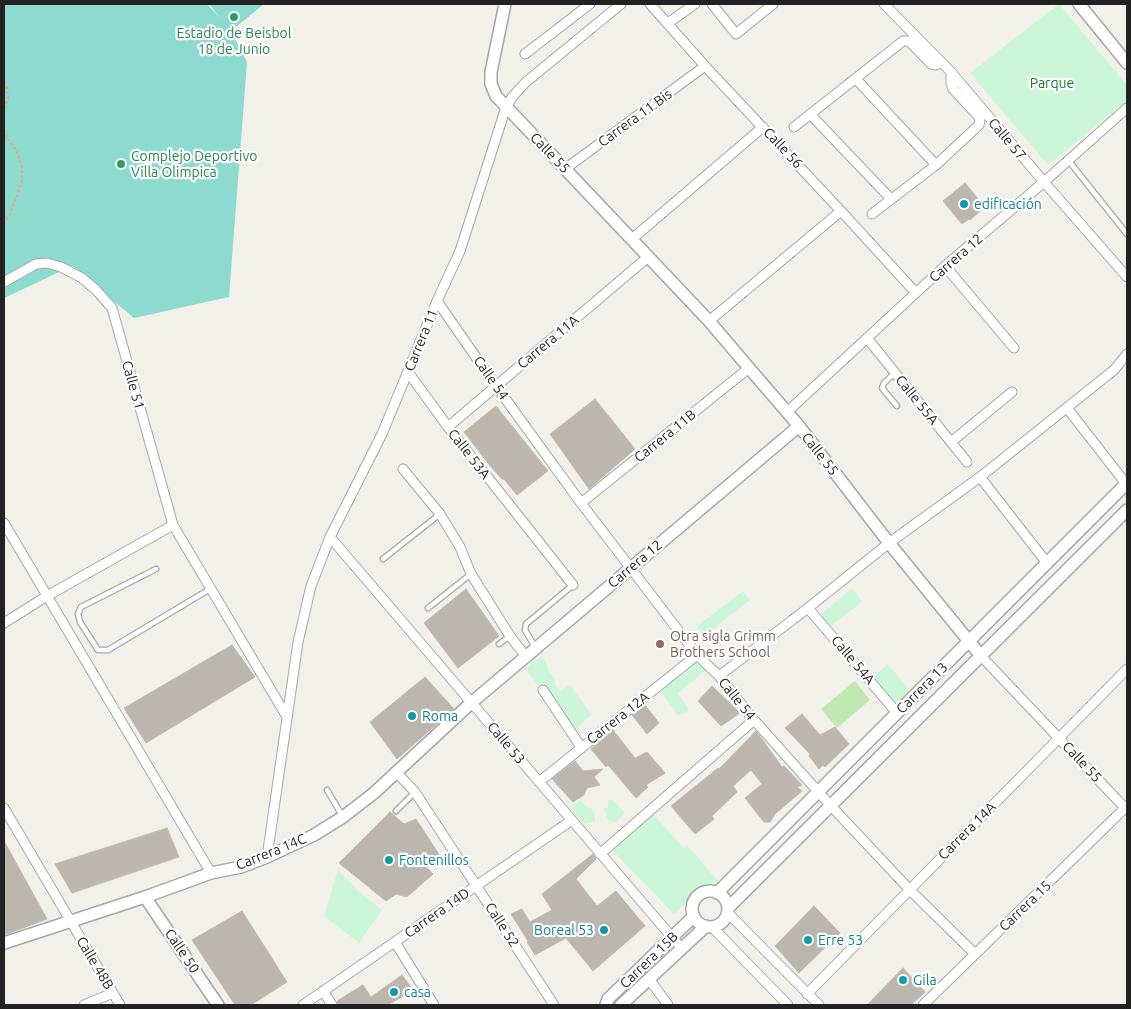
<!DOCTYPE html>
<html>
<head>
<meta charset="utf-8">
<style>
  body { margin:0 }
  #map { position:relative; width:1131px; height:1009px; overflow:hidden; background:#f1f1e9; font-family:Ubuntu,sans-serif }
  canvas { display:block }
  .frame { position:absolute; inset:0; border:5px solid #222; pointer-events:none }
</style>
</head>
<body>
<div id="map">
<canvas width="1131" height="1009"></canvas>
<div class="frame"></div>
</div>
<script>
const context = document.querySelector('canvas').getContext('2d');
context.lineJoin = 'round';
function fillPath(path, color) { context.fillStyle = color; context.fill(path, 'evenodd'); }
const poly = rows => new Path2D(rows.map(r => 'M' + r).join(''));
function trace(path, color, width, dash) { context.strokeStyle = color; context.lineWidth = width; context.lineCap = dash ? 'butt' : 'round'; context.setLineDash(dash || []); context.stroke(path); }
function label(font, color, halo, rows, align = 'center') {
  context.font = font + ' Ubuntu,sans-serif'; context.lineWidth = 4.5; context.setLineDash([]); context.textBaseline = 'middle'; context.strokeStyle = halo; context.fillStyle = color; for (const [text, x, y, turn = 0] of rows) {
    context.save(); context.translate(x, y); context.rotate((+turn || 0) * Math.PI / 180); context.textAlign = isNaN(turn) ? turn : align; if (halo) context.strokeText(text, 0, 0); context.fillText(text, 0, 0); context.restore();
  }
}
const grass = poly([
  [855,681,870,700,837,728,821,709]
]);
const park = poly([
  [1059,4,1127,85,1127,101,1048,165,970,73],
  [852,588,862,602,829,627,820,615],
  [743,591,750,600,703,637,697,626],
  [697,650,709,668,678,693,689,710,678,716,656,684],
  [542,655,549,671,556,680,554,684,560,691,570,685,591,714,576,730,525,669],
  [888,664,910,691,895,706,872,678],
  [580,800,587,807,591,808,595,815,595,821,585,824,571,810],
  [608,800,613,800,625,813,616,822,609,821,603,809,608,807],
  [649,810,684,848,687,845,718,881,698,891,674,914,609,847],
  [338,870,356,889,382,910,359,943,324,916]
]);
const pitch = poly([
  [4,4,207,4,221,19,209,4,264,4,231,31,247,62,229,297,134,318,72,266,4,298]
]);
const building = poly([
  [965,183,985,207,970,220,969,219,962,224,943,201,965,183],
  [595,399,635,449,589,489,550,434,595,399],
  [496,406,548,471,517,495,504,479,503,480,491,467,464,432,496,406],
  [466,589,499,636,458,668,424,623,466,589],
  [232,645,255,677,146,743,124,708,232,645],
  [425,677,454,709,397,759,370,722,425,677],
  [712,686,740,713,721,726,698,701,712,686],
  [645,705,659,723,647,734,632,715,645,705],
  [802,714,820,735,835,727,849,744,825,767,823,765,819,769,809,756,810,754,785,728,802,714],
  [613,730,635,758,647,752,665,773,646,785,648,787,636,798,608,765,606,767,591,749,613,730],
  [756,731,782,767,784,766,802,785,797,787,802,791,775,814,770,822,764,822,745,798,762,784,751,770,733,786,737,792,712,816,714,819,695,834,671,806,718,768,719,769,756,731],
  [575,761,583,771,603,769,594,777,600,785,587,788,584,795,573,802,552,779,575,761],
  [390,812,404,824,416,819,440,856,427,868,433,874,407,897,396,894,386,901,339,863,390,812],
  [167,828,179,857,72,893,55,864,167,828],
  [4,841,47,919,4,935,4,841],
  [593,854,596,859,576,879,597,906,616,891,645,926,593,971,566,938,535,955,527,942,528,941,511,914,522,909,530,922,552,910,542,894,593,854],
  [814,906,840,933,799,973,775,946,814,906],
  [242,911,287,982,251,1005,235,1005,192,940,242,911],
  [903,968,925,992,911,1005,867,1005,903,968],
  [402,975,413,990,388,1005,338,1005,337,1001,363,985,371,997,402,975]
]);
const path = poly([
  [4,82,7,88,8,98,4,111,4,121],
  [4,125,5,135,16,150,22,167,22,182,9,217,4,222]
]);
const service = poly([
  [1068,160,1127,234],
  [895,373,884,383,882,388,897,406],
  [383,559,440,514],
  [156,569,81,607,78,614,80,622,98,650,108,650,210,589],
  [428,608,471,574],
  [499,644,510,636],
  [535,647,525,630,526,624,573,585],
  [327,790,343,817],
  [396,811,415,792]
]);
const minor = poly([
  [650,4,705,66,841,211,916,293],
  [712,4,736,34,773,4],
  [884,4,951,72,1044,182,1127,277],
  [668,23,695,4],
  [525,54,590,4],
  [856,79,936,165],
  [810,114,891,199],
  [794,127,903,41,909,41,931,64,935,65,942,63],
  [565,169,705,66],
  [872,214,936,165,979,125,980,120,978,116,953,89,951,84,951,72],
  [632,239,763,127],
  [945,266,1014,348],
  [4,282,36,264,47,263,61,267,82,278,96,290,112,308,173,525,287,717],
  [437,301,496,386,581,503,697,655,719,676,754,720,831,806,910,890,975,954],
  [709,321,841,211],
  [867,338,967,462],
  [408,372,448,427,573,585],
  [1067,408,1127,485],
  [787,412,945,266,1044,182,1127,108],
  [448,427,648,257],
  [951,442,1012,392],
  [403,469,440,514,460,547,471,574,510,636,526,657],
  [980,477,1047,563],
  [581,503,749,368],
  [4,523,211,873],
  [330,537,682,949],
  [808,608,897,713],
  [4,623,47,596,173,525],
  [981,656,1125,808],
  [719,676,808,608,889,543,980,477,1114,370,1127,354],
  [543,690,581,747],
  [396,772,415,792,554,1005],
  [539,782,697,655],
  [4,808,120,1005],
  [600,854,754,720],
  [267,857,298,642,311,586,330,537,382,434,437,301,460,251,506,107,513,96,526,82,621,4],
  [727,912,819,1005],
  [712,927,788,1005],
  [395,942,434,1005],
  [649,979,668,1005],
  [323,991,332,1005],
  [807,994,1127,669],
  [84,1005,113,993],
  [303,1005,572,820],
  [923,1005,1127,806]
]);
const tertiary = poly([
  [505,4,491,72,491,84,496,96,709,321,749,368,799,426,889,543,981,656],
  [1079,4,1127,63],
  '692 909a18 18 0 1 1 36 0a18 18 0 1 1-36 0Z',
  [717,893,1127,483],
  [145,897,218,1005],
  [728,908,1127,510],
  [4,943,145,897,211,873,241,867,267,857,314,835,343,817,374,793,471,703,799,426],
  [606,1005,608,999,694,916],
  [621,1005,706,926]
]);
const markers = [
  [234,17,5,"#2e9e5b"],
  [121,164,5,"#2e9e5b"],
  [964,204,5,"#0f9aa8"],
  [660,644,5,"#8d6e63"],
  [412,716,5,"#0f9aa8"],
  [389,860,5,"#0f9aa8"],
  [604,930,5,"#0f9aa8"],
  [808,940,5,"#0f9aa8"],
  [903,980,5,"#0f9aa8"],
  [394,992,5,"#0f9aa8"]
];
const leisureNames = [
  ["Estadio de Beisbol",234,33],
  ["18 de Junio",234,49],
  ["Complejo Deportivo",131,156,"left"],
  ["Villa Olimpica",131,172,"left"]
];
const parkNames = [
  ["Parque",1052,83]
];
const streetNames = [
  ["Carrera 11 Bis",635,118,-36],
  ["Calle 57",1007,139,50],
  ["Calle 56",783,148,47],
  ["Calle 55",550,153,46],
  ["Carrera 12",956,258,-41],
  ["Carrera 11",421,340,-68],
  ["Carrera 11A",548,342,-40],
  ["Calle 54",491,378,55],
  ["Calle 51",133,385,74],
  ["Calle 55A",917,400,51],
  ["Carrera 11B",665,436,-39],
  ["Calle 53A",469,454,52],
  ["Calle 55",820,454,52],
  ["Carrera 12",635,564,-40],
  ["Calle 54A",853,660,50],
  ["Carrera 13",922,688,-45],
  ["Calle 54",737,699,51],
  ["Carrera 12A",618,718,-38],
  ["Calle 53",506,743,50],
  ["Calle 55",1082,762,47],
  ["Carrera 14A",967,831,-45],
  ["Carrera 14C",271,852,-22],
  ["Carrera 15",1025,906,-44],
  ["Carrera 14D",437,913,-35],
  ["Calle 52",502,925,57],
  ["Calle 50",182,951,56],
  ["Carrera 15B",649,960,-44],
  ["Calle 48B",95,963,59]
];
const cultureNames = [
  ["edificación",974,204],
  ["Roma",422,716],
  ["Fontenillos",399,860],
  ["Boreal 53",594,930,"right"],
  ["Erre 53",818,940],
  ["Gila",913,980],
  ["casa",404,992]
];
const educationNames = [
  ["Otra sigla Grimm",670,636],
  ["Brothers School",670,652]
];
fillPath(grass, '#c1e8b3');
fillPath(park, '#cbf7d8');
fillPath(pitch, '#8ddbce');
fillPath(building, '#bbb7af');
trace(building, '#c3bbac', 1);
trace(service, '#a6a6a6', 7);
trace(minor, '#a6a6a6', 11);
trace(tertiary, '#a6a6a6', 14);
trace(path, '#f2a17a', 2, [2.5, 2.5]);
trace(service, '#fff', 4.5);
trace(minor, '#fff', 9);
trace(tertiary, '#fff', 11);
for (const [x, y, r, color] of markers) { const dot = new Path2D(); dot.arc(x, y, r, 0, 2 * Math.PI); context.fillStyle = color; context.fill(dot); trace(dot, '#fff', 2); }
label('14px', '#27864d', '#fff', leisureNames);
label('14px', '#137d34', '#fff', parkNames);
label('14px', '#222', '#fff', streetNames);
label('14px', '#0d838f', '#fff', cultureNames, 'left');
label('14px', '#785e54', '#fff', educationNames, 'left');
</script>
</body>
</html>
